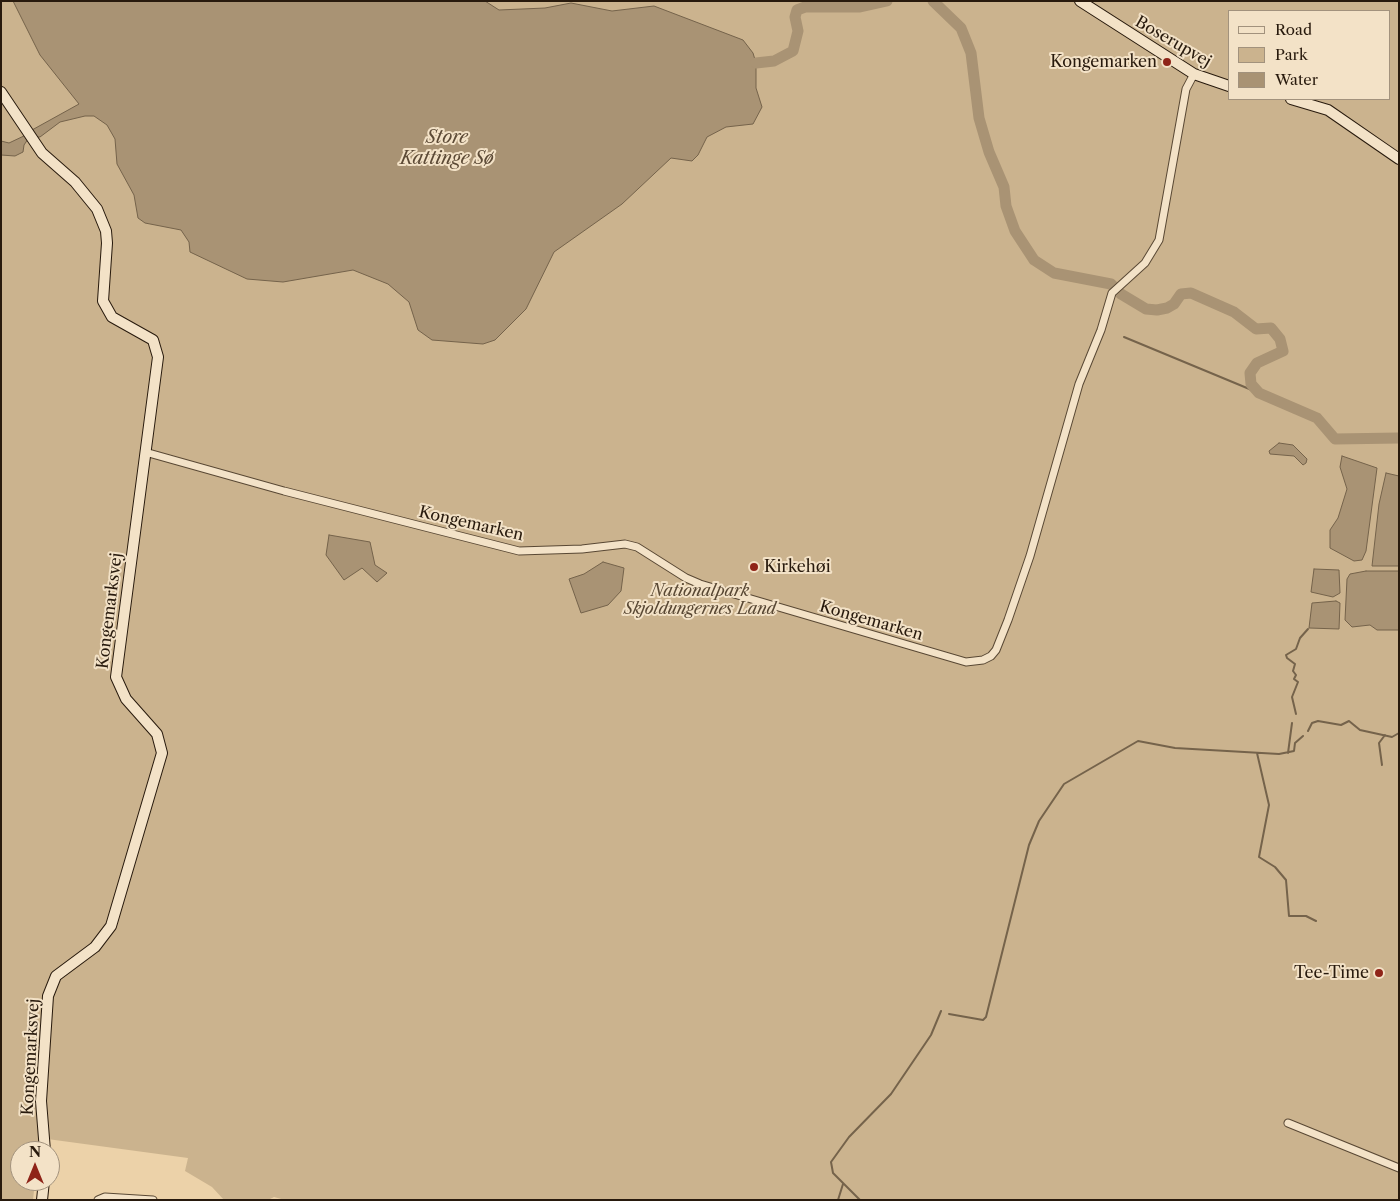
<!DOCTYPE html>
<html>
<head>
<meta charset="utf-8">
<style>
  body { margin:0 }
  #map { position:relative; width:1400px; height:1201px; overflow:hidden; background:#ecd2a9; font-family:"Libre Caslon Text",serif }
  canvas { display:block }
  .frame { position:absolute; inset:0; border:2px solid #281a0d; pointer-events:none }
  .legend { position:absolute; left:1228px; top:10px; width:162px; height:90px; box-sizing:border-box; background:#f3e2c7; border:1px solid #a2927d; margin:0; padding:6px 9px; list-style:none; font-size:15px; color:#281a0d }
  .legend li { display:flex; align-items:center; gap:10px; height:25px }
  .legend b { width:25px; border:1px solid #a2927d }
  .north { position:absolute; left:10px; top:1141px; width:50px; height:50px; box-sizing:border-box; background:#f3e2c7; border:1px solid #a2927d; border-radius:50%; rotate:0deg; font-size:14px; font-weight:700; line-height:20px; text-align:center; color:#281a0d }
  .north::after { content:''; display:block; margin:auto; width:18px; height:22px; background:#8f2418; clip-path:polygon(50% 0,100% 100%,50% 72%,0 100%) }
</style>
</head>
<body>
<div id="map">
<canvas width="1400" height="1201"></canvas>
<div class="frame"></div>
<ul class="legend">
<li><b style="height:6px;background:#f3e2c7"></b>Road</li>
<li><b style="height:14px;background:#cbb38e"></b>Park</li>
<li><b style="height:14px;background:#a99374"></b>Water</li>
</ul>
<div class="north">N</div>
</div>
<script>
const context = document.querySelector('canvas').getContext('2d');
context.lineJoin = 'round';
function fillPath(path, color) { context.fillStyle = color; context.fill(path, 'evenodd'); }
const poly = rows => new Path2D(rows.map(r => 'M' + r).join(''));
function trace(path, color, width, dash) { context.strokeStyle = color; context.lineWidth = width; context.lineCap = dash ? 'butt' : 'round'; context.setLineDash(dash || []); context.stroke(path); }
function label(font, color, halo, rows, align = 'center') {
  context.font = font + ' "Libre Caslon Text",serif'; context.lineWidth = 4; context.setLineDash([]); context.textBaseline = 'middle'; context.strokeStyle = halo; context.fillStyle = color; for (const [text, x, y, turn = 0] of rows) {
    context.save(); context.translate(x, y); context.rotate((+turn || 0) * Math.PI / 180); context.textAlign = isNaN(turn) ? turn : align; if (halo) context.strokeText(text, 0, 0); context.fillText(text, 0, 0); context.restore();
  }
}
const green = poly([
  [1,1,1399,1,1399,1200,285,1200,274,1197,268,1200,224,1200,212,1187,185,1171,188,1158,40,1138,38,1151,20,1151,20,1181,35,1181,33,1200,1,1200],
  [1229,11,1389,11,1389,99,1229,99]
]);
const water = poly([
  [13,1,485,1,499,10,545,8,571,3,612,11,654,6,743,40,753,53,756,63,756,88,762,107,753,124,726,127,707,137,698,155,692,161,671,158,622,204,554,252,526,309,495,340,483,344,432,340,418,330,409,302,388,284,353,270,283,282,247,279,190,252,189,242,181,230,145,223,138,218,134,195,117,164,115,139,107,125,94,116,85,116,60,122,40,137,35,137,32,130,79,104,40,55,13,1],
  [26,135,28,139,24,145,23,152,15,156,1,155,1,141,9,143,26,135],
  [1279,443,1293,445,1307,459,1306,463,1303,465,1294,456,1270,454,1269,451,1279,443],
  [1342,456,1377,468,1366,551,1362,560,1354,561,1330,548,1330,530,1338,518,1347,489,1340,467,1342,456],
  [1386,473,1399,476,1399,566,1372,566,1379,504,1386,473],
  [329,535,370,542,375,565,387,573,377,582,362,568,344,580,326,555,329,535],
  [603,562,624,568,621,591,608,605,581,613,569,579,584,574,603,562],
  [1314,569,1339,570,1340,593,1333,597,1311,592,1314,569],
  [1366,571,1399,571,1399,630,1377,630,1370,625,1352,627,1345,620,1347,579,1350,574,1366,571],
  [1336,601,1340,603,1339,629,1309,628,1312,603,1336,601]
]);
const stream = poly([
  [1124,337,1259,393],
  [1296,714,1292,697,1298,682,1294,679,1296,675,1293,671,1295,664,1287,658,1286,655,1296,649,1300,638,1308,629],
  [1308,731,1312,723,1318,721,1341,725,1349,721,1360,730,1392,737,1399,733],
  [1257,753,1269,805,1259,857,1275,867,1286,880,1289,916,1306,916,1316,921],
  [1288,753,1292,723],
  [1382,765,1379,743,1385,735],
  [949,1014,983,1020,986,1017,1029,845,1039,821,1064,784,1138,741,1175,748,1279,754,1294,751,1295,743,1303,736],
  [838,1200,843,1184],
  [860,1200,833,1173,831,1162,849,1137,891,1094,931,1035,941,1011]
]);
const river = poly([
  [933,1,961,28,971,53,979,118,989,152,1004,187,1006,206,1015,231,1034,260,1054,273,1111,284,1121,294,1146,309,1157,310,1167,308,1174,304,1181,294,1191,293,1234,312,1256,329,1271,328,1280,339,1283,351,1257,363,1250,373,1251,384,1259,393,1317,418,1335,439,1399,438],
  [756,63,774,61,793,51,798,31,795,17,797,10,805,7,860,7,887,1]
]);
const street = poly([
  [145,452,284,491,519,551,582,549,625,544,637,547,686,578,700,584,966,662,983,660,991,656,996,650,1008,620,1030,556,1079,384,1101,330,1112,293,1145,263,1159,240,1186,89,1194,74],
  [1288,1123,1399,1168],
  [98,1200,105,1197,153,1200]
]);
const secondary = poly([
  [1080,1,1194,74,1229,86],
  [1,92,42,153,75,182,97,209,106,231,107,243,103,301,112,317,153,340,158,357,116,677,126,699,157,734,162,753,111,926,95,947,56,976,48,996,41,1101,45,1151],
  [1291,99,1328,110,1399,159],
  [42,1200,44,1181]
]);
const markers = [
  [1167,62,5,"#8f2418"],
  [754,567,5,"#8f2418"],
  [1379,973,5,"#8f2418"]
];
const streetNames = [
  ["Boserupvej",1173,42,30],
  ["Kongemarken",471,524,13],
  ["Kongemarksvej",110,611,-83],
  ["Kongemarken",871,621,16],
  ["Kongemarksvej",31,1057,-87]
];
const poiNames = [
  ["Kongemarken",1157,62],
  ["Kirkehøi",764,567,"left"],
  ["Tee-Time",1369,973]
];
const parkNames = [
  ["Nationalpark",700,591],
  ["Skjoldungernes Land",700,609]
];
const waterNames = [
  ["Store",447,138],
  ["Kattinge Sø",447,159]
];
fillPath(green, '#cbb38e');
fillPath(water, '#a99374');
trace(water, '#75634b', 1);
trace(stream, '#75634b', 2);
trace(river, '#a99374', 11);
trace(street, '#594834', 9);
trace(secondary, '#281a0d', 12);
trace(street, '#f3e2c7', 7);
trace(secondary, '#f3e2c7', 10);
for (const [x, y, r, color] of markers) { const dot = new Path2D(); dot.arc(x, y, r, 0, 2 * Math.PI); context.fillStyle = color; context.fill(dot); trace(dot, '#f3e2c7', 2); }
label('16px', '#281a0d', '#f3e2c7', streetNames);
label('16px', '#281a0d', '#f3e2c7', poiNames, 'right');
label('italic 16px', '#594834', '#f3e2c7', parkNames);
label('italic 18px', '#5c4a36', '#f3e2c7', waterNames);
</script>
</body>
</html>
